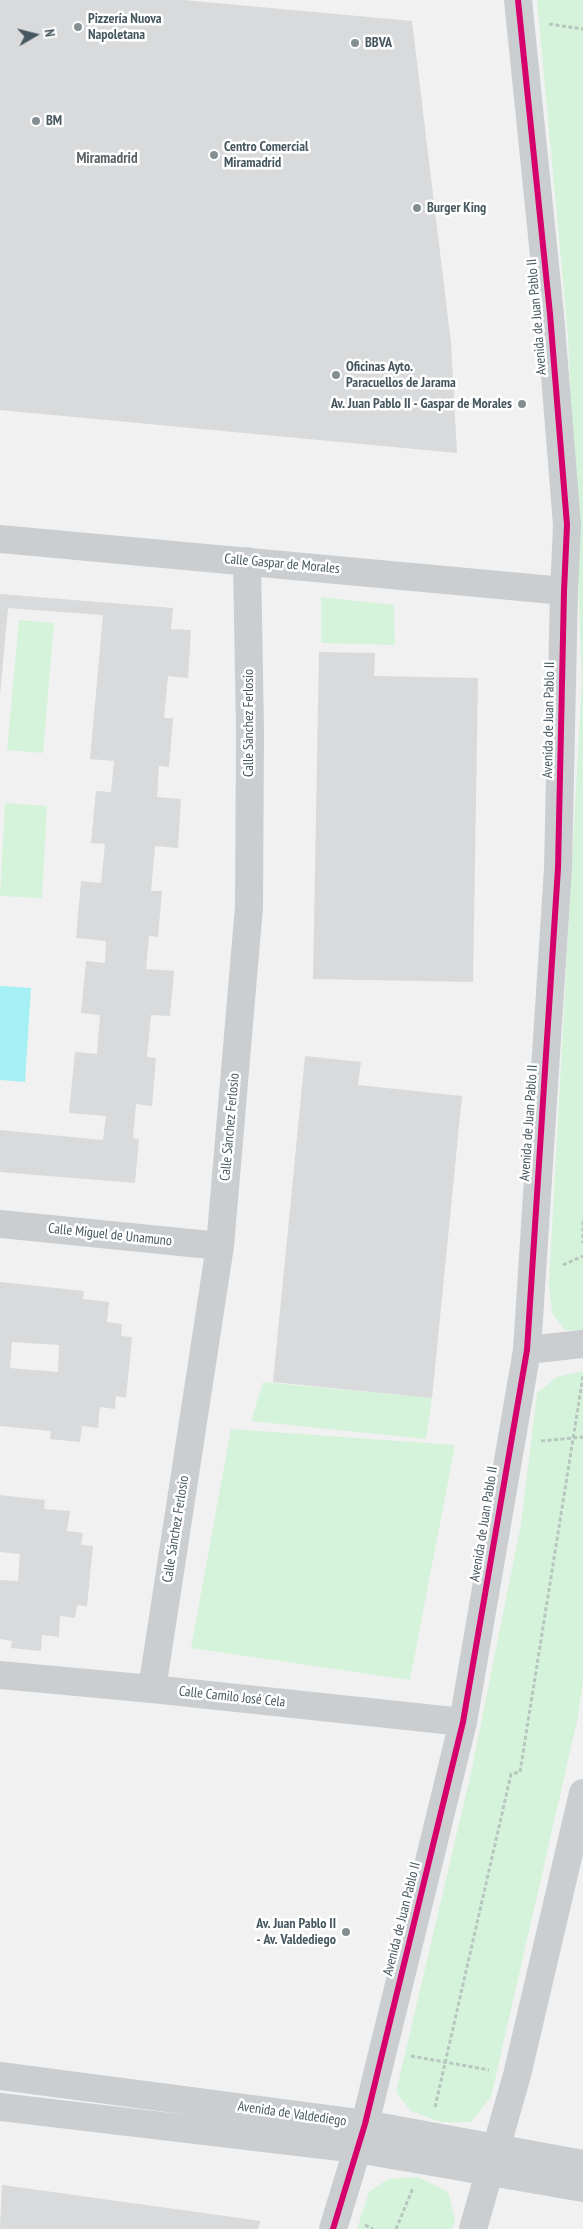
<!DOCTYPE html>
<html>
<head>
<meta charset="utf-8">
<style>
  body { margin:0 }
  #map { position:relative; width:583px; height:2229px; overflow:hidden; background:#f2f1f1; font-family:"PT Sans Narrow",sans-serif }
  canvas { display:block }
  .north { position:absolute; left:10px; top:10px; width:50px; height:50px; -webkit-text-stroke:4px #fff; paint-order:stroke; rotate:82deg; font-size:14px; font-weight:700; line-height:20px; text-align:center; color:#46585f }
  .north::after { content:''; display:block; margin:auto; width:18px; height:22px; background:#46585f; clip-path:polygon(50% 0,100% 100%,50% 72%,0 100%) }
</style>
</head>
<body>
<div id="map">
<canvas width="583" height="2229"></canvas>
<div class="north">N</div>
</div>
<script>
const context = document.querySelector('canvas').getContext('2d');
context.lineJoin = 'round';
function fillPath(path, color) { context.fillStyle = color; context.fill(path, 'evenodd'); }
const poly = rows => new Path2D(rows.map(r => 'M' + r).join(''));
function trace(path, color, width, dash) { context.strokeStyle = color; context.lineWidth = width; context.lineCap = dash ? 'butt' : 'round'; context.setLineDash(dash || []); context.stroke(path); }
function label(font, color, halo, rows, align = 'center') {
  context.font = font + ' "PT Sans Narrow",sans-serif'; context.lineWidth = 5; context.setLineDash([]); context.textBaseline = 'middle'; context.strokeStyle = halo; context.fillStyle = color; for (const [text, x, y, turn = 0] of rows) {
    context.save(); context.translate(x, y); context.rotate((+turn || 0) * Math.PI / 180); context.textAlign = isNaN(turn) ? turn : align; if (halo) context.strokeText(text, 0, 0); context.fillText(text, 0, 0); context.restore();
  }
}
const green = poly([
  [537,0,583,0,583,1331,565,1330,552,1313,549,1284,582,679,568,335],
  [321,597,394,605,395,645,321,643],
  [19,620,54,623,43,753,7,750],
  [5,803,47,806,42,898,0,896],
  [583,1371,583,1682,577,1721,491,2097,471,2122,441,2122,411,2111,396,2092,471,1773,521,1524,537,1393,557,1377],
  [263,1382,432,1398,426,1439,251,1421],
  [231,1429,455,1445,410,1680,191,1648],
  [418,2177,448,2192,455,2219,452,2229,357,2229,369,2192,388,2179]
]);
const water = poly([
  [0,986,31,988,25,1082,0,1080]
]);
const building = poly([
  [0,0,183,0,412,21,451,343,457,453,0,410],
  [0,594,173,608,171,629,191,630,188,678,168,676,164,718,173,718,169,767,159,766,157,797,181,799,178,848,155,846,151,891,162,891,158,937,149,936,146,969,174,971,170,1016,151,1015,147,1057,156,1058,152,1106,136,1104,133,1138,139,1139,135,1183,0,1172,0,1130,103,1140,106,1116,69,1113,75,1052,97,1054,100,1015,81,1013,86,961,105,963,106,941,76,938,81,881,101,883,105,844,91,843,96,791,111,792,114,761,90,759,103,615,8,608,0,695],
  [319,652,375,653,374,676,478,678,473,982,313,979],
  [305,1056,361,1062,358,1085,462,1096,432,1398,273,1382],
  [0,1282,84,1291,83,1299,109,1302,107,1322,122,1324,121,1336,132,1337,126,1398,116,1396,115,1409,100,1407,98,1428,82,1426,80,1442,50,1439,51,1431,0,1426],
  [12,1342,59,1345,58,1372,10,1368],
  [0,1495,45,1500,44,1509,70,1511,67,1531,83,1533,81,1545,93,1546,87,1606,77,1605,75,1618,60,1616,59,1637,42,1635,41,1651,11,1648,12,1641,0,1639,0,1580,18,1581,20,1554,0,1552],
  [2,2185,261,2221,258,2229,0,2229]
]);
const path = poly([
  [549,24,583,29],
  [583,1221,583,1243],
  [563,1265,583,1256],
  [541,1441,583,1437],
  [411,2056,489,2070],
  [435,2107,511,1774,520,1772,583,1376],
  [365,2225,373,2229],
  [396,2229,413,2188]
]);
const street = poly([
  [0,539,564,591],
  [0,1224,220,1246],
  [527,1350,583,1344],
  [0,1675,152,1689,463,1722],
  [152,1689,220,1246,249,907,250,732,247,561],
  [0,2076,365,2124,583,2164],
  [0,2107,357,2149,583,2188]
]);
const secondary = poly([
  [333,2229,365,2124,463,1722,527,1350,558,868,564,591,567,525,550,314,518,0],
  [473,2229,517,2075,583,1793]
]);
const cycleway = poly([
  [333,2229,365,2124,463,1722,527,1350,558,868,564,591,567,525,550,314,518,0]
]);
const markers = [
  [78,27,5,"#828e92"],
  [355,43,5,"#828e92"],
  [36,121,5,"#828e92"],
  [214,155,5,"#828e92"],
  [417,208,5,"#828e92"],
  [336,375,5,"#828e92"],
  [522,404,5,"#828e92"],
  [346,1932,5,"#828e92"]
];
const poiNames = [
  ["Pizzería Nuova",88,19],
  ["Napoletana",88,35],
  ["BBVA",365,43],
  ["BM",46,121],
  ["Centro Comercial",224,147],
  ["Miramadrid",224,163],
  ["Burger King",427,208],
  ["Oficinas Ayto.",346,367],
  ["Paracuellos de Jarama",346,383],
  ["Av. Juan Pablo II - Gaspar de Morales",512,404,"right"],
  ["Av. Juan Pablo II",336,1924,"right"],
  ["- Av. Valdediego",336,1940,"right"]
];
const streetNames = [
  ["Avenida de Juan Pablo II",537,317,-95],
  ["Calle Gaspar de Morales",282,564,5],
  ["Avenida de Juan Pablo II",549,720,-89],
  ["Calle Sánchez Ferlosio",249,723,-90],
  ["Avenida de Juan Pablo II",529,1123,-86],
  ["Calle Sánchez Ferlosio",230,1127,-85],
  ["Calle Miguel de Unamuno",110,1235,6],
  ["Avenida de Juan Pablo II",484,1524,-81],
  ["Calle Sánchez Ferlosio",176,1529,-81],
  ["Calle Camilo José Cela",232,1697,6],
  ["Avenida de Juan Pablo II",402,1919,-76],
  ["Avenida de Valdediego",292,2114,8]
];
const neighbourhoodNames = [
  ["Miramadrid",107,159]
];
fillPath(green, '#d4f3da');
fillPath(water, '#a5f0f4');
fillPath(building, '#d8dadb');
trace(path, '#b7c6bf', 3, [4, 2.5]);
trace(street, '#caced0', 28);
trace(secondary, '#caced1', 28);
trace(cycleway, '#d6006c', 6);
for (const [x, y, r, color] of markers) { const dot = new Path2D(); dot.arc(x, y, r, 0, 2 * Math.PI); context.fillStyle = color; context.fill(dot); trace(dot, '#fff', 2); }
label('bold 14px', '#46585f', '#fff', poiNames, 'left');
label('14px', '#46585f', '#fff', streetNames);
label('bold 15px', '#5c6266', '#fff', neighbourhoodNames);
</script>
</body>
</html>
